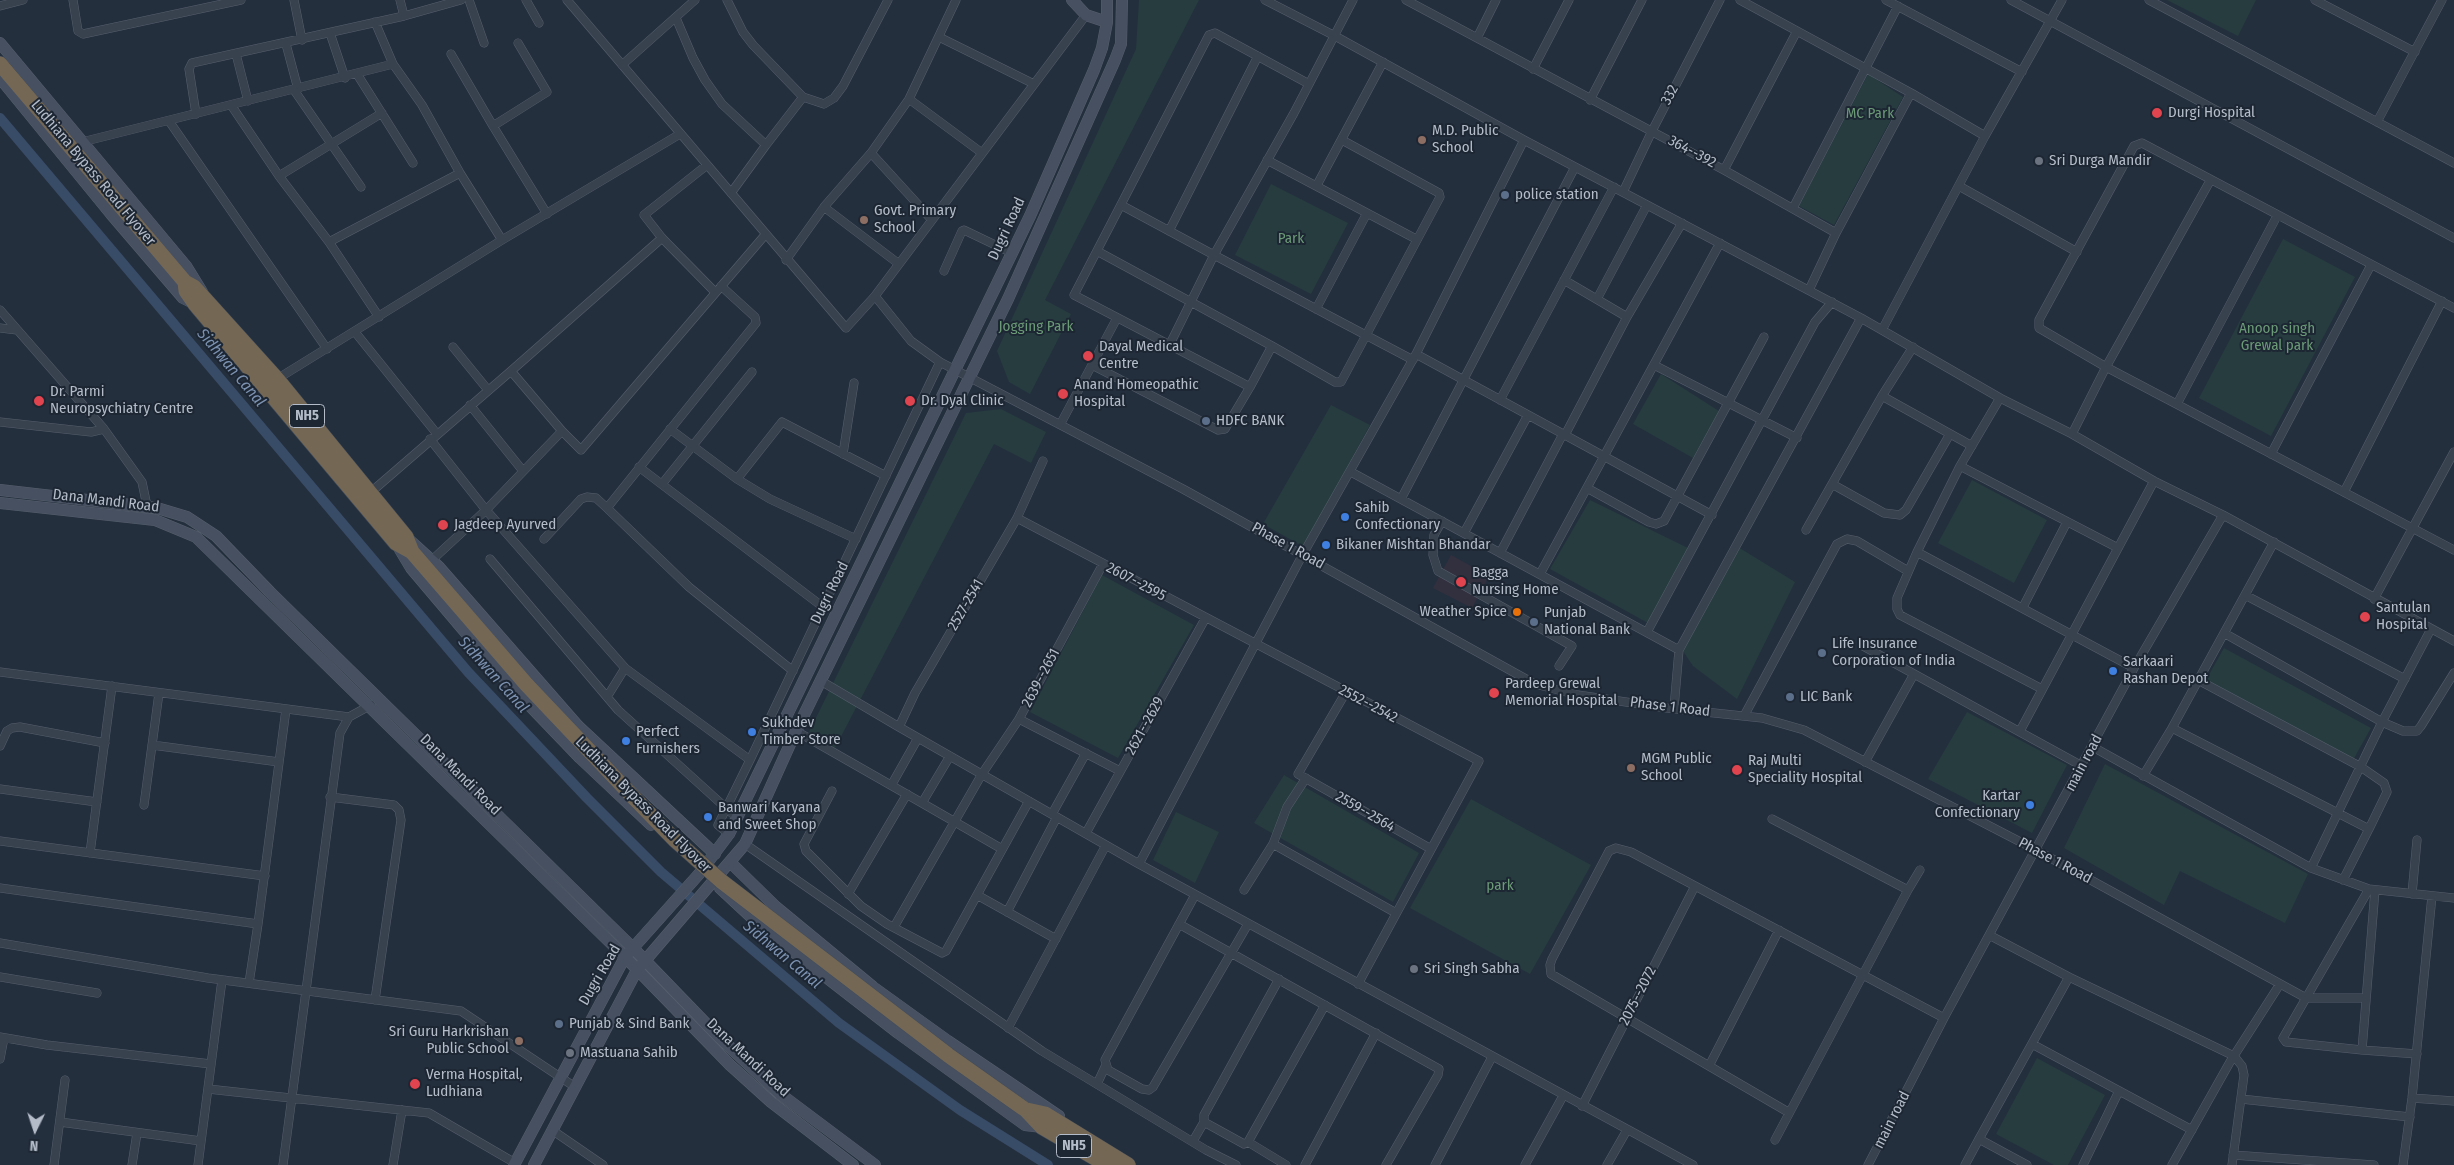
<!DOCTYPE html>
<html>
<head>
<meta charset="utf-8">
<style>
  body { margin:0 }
  #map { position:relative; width:2454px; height:1165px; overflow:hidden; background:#242f3e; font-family:"Fira Sans Condensed",sans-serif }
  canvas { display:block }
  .north { position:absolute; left:10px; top:1105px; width:50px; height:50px; -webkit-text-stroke:4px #1d2633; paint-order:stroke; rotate:184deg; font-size:14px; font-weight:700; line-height:20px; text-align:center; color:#b4bcc9 }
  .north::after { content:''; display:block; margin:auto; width:18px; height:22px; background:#b4bcc9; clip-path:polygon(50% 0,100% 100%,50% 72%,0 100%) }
</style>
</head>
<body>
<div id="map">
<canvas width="2454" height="1165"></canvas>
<div class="north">N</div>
</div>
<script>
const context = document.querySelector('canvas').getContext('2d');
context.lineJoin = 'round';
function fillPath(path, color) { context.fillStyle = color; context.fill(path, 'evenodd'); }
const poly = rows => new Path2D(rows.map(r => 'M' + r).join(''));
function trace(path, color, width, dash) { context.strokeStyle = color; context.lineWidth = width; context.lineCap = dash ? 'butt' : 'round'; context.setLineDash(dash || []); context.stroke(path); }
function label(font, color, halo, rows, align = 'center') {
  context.font = font + ' "Fira Sans Condensed",sans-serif'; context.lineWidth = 4; context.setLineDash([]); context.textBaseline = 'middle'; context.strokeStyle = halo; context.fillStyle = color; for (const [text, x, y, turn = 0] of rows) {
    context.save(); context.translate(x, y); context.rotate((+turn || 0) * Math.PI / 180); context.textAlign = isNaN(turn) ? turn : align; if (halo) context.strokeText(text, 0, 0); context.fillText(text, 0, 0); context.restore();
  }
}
const medical = poly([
  [1451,555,1489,576,1472,608,1433,588]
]);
const green = poly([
  [1139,0,1199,0,1045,300,1071,314,1030,394,1009,382,997,351,1136,49],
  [2167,0,2256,0,2238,36],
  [1868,74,1903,97,1834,225,1799,206],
  [1271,184,1348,223,1311,294,1235,255],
  [2283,239,2355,277,2271,436,2199,398],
  [1661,374,1719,411,1693,458,1633,424],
  [1331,405,1370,425,1304,547,1263,524],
  [1001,409,1046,432,1031,463,994,444,835,748,808,734,966,413],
  [1972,480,2047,520,2014,583,1938,543],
  [1590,500,1688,548,1648,623,1550,569],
  [1738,547,1795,582,1737,699,1693,666,1681,648],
  [1102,575,1194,625,1118,758,1030,712],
  [2224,648,2371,728,2353,760,2206,680],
  [1967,712,2067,765,2032,833,1928,779],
  [2105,764,2308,874,2285,923,2180,871,2164,905,2064,848],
  [1284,775,1419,853,1393,902,1254,823],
  [1471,799,1591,865,1530,974,1410,908],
  [1176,812,1219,832,1195,883,1153,860],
  [2037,1058,2105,1095,2068,1165,2054,1165,1996,1134]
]);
const canal = poly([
  [0,118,468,672,587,798,661,872,839,1023,960,1110,1048,1165]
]);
const street = poly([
  [73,0,78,31,83,34,241,0],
  [294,0,302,40],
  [400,0,404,16],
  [469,0,484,43],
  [526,0,539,23],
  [567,0,846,328,875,296,1086,15],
  [727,0,743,32,753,45,803,97,824,104,834,98,843,86,888,0],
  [1265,0,1335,36,1524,140,1861,318,2000,398,2072,434,2106,367,2454,550],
  [1406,0,1724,170,1836,233,1911,93],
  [1740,0,1911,93,1985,136],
  [1886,0,2022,72],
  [2011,0,2454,238],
  [2149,0,2454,163],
  [2315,0,2415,52],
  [0,6,23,0],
  [676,18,693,58,705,80,722,104,766,145,803,97],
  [330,33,345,78],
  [939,37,1034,84],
  [1477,38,1496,0],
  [286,44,298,89],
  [236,54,248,101],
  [451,54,493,126,547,92,518,43],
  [393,64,422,105,460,173],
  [622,65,695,0],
  [1533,69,1569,0],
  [357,74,413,163],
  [1309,84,1215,33,1209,35,1074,295,1250,387,1272,346,1335,382,1341,382,1440,197,1439,193,1342,140],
  [294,90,361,187],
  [909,99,982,153],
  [1590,100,1642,0],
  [231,105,279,176,329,242,379,317],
  [196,114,189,69,192,63,404,16,461,0],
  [169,121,327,349],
  [2377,122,2442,0],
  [493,126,547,214],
  [1524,140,1416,354,1303,554,1139,864,1693,1165],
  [82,142,393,64,375,22],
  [1267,160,1416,239],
  [707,165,644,215,662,238,715,292],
  [1724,170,1797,31],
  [279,176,382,113],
  [2210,181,2106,367,2039,328,2039,320,2134,146,2142,143,2454,308],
  [1317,185,1383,62],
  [1959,186,2077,252],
  [1623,192,1652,131,1720,0],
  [731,193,766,145],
  [1121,205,1214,255,1294,113,1353,0],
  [824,207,871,153],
  [1793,208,1898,6],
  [932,220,871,153,909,99,956,0],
  [1169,231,1258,56],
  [329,242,460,173,502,240],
  [1097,251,1272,346],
  [786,260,824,207,899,264],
  [944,271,962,231,964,230,1012,253],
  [1564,280,1627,317,1682,223],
  [1809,290,1836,233],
  [875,296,911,341,940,362],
  [1597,299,1647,205],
  [1316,309,1367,213],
  [0,310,104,429,142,482,147,506],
  [0,328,17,330],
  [1882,330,1985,136,2062,0],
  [355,332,437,434],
  [1170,344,1214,255,1413,360],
  [453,347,488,390],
  [1913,347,1882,396,1832,484,1884,513,1900,515,1906,510,1950,434],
  [1416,354,1712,515],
  [1092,365,1218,430,1225,429,1250,387],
  [1654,365,1797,438],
  [511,371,662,238],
  [277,379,502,240,680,134],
  [1882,396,1972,446],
  [2000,398,1960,466,1917,552,2134,668],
  [1500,400,1614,187],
  [2177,404,2277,216],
  [470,405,523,471],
  [0,422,91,432,104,429],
  [1061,423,1117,318],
  [670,429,737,479,782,422,886,476],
  [1565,435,1627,317],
  [430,439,486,510,625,668,750,760,718,825,729,834],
  [843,454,854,383],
  [2271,454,2371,265],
  [1960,466,2118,548],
  [639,467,823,607],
  [1351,472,1679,650,1674,708],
  [737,479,770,499,856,539],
  [662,484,752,372],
  [1587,488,1649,522,1656,524,1664,521,1764,337],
  [371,492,511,371,562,431],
  [2344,492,2442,301],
  [1401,499,1575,167],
  [607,508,689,587,793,671],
  [2223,515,2454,641],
  [1017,518,1479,761,1358,984],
  [1442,521,1434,535,1433,555,1438,571,1572,646,1559,666],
  [1806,530,1832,484],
  [1464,533,1528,415],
  [544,539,581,499,587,497,596,498,607,508,756,323,755,317,721,286],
  [1917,552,1897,598,1897,609,1900,615,2042,689],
  [1500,553,1563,434],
  [490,559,618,710,737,818],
  [432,560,486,510,562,431,581,450,765,235],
  [1103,564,1019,719,1120,771],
  [1540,574,1720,243],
  [2245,595,2405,679],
  [2374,599,2454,452],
  [2023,607,2067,522],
  [1647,632,1815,322,1832,302],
  [2224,633,2382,722,2403,731,2417,731,2421,726,2454,673],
  [1863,646,2082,766],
  [1679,650,1861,318],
  [0,672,349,717],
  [2198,680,2361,767,2384,783,2387,792,2369,829],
  [821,681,899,727,915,693,1017,518,1043,461],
  [1346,692,1298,774,1431,849],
  [607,697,625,668],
  [1744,716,1837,544,1847,539,1857,541,1908,571],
  [899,727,1139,864],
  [2172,728,2369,829,2343,880],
  [796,731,922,803,950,756],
  [2020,731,2154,481],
  [152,745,279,762],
  [0,746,7,731,12,728,20,727,105,743],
  [2093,747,2311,868,2369,889,2454,898],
  [750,760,940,362,1183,489,1535,684,1578,695,1667,708,1762,718,1804,730,2036,850,2306,998,2366,998],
  [1865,762,1914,674],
  [2143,776,2172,728,2274,542],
  [892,784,918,738],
  [0,789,97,802],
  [832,791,804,844,806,851,861,906,887,924,942,953,946,951,1029,801],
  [330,797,394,805,399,810,401,820,375,1000],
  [922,803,1002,849],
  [144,805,159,693],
  [1052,814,1086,753],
  [1772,819,1908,890,1775,1140],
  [1086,833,1205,619],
  [0,841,265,876],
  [745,844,1042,1051,1206,1150,1236,1165],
  [1273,844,1396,913],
  [90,853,112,686],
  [2311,868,2382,722,2431,629],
  [0,888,258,924,249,983],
  [1244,890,1273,844,1287,807,1306,778],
  [1908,890,1920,870],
  [2375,890,2362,1050,2417,1054],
  [848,894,907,794],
  [2412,894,2417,840],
  [977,895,1056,939],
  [1195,895,1105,1060,1108,1070,1142,1089,1149,1090,1153,1087,1248,924],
  [1007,912,1057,817],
  [258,924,286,709],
  [1179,924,1439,1069,1438,1075,1386,1165],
  [894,927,982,774,1019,719],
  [1989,935,2069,977,2234,1056,2242,1066,2244,1075,2232,1165],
  [0,943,208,978,461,1011,575,1087],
  [0,977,97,993],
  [1279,979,1204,1115,1204,1122,1244,1144,1248,1142,1325,1005],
  [1008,1028,1106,845],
  [0,1037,47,1045,211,1064],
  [2032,1044,2192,1130],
  [2362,1050,2286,1042,2283,1038,2369,889],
  [0,1059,4,1038],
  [1709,1066,1779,930],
  [1097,1084,1105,1067],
  [208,1089,429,1113,515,1163],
  [2412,1098,2454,1101],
  [2241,1099,2410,1117],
  [1582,1106,1695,886],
  [1788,1112,1551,974,1550,965,1552,959,1609,851,1616,848,1631,852,1944,1018],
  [60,1122,201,1141],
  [552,1130,603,1165],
  [1193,1141,1204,1122],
  [1248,1142,1286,1165],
  [2233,1155,2374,1165],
  [54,1165,65,1080],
  [132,1165,137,1133],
  [198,1165,222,980],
  [283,1165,340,733,349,717,371,705],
  [393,1165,402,1110],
  [1305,1165,1376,1033],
  [1435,1165,1492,1057],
  [1525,1165,1563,1096],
  [1607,1165,1627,1130],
  [1868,1165,1944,1018,2134,668,2223,515,2154,481,2072,434],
  [1965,1165,1979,1139],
  [2027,1165,1979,1139,2069,977],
  [2083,1165,2119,1091],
  [2172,1165,2230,1062,2280,984],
  [2403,1165,2412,1098,2432,896]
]);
const secondary = poly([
  [1072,0,1086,15,1107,22],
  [0,43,186,266,202,292],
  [0,78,111,214,183,298,191,302],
  [0,490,157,508,187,517,216,536,270,592,633,948,719,1037,779,1093,875,1165],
  [0,503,155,520,196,537,625,957,730,1065,771,1102,853,1165],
  [651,825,580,758,510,685,411,568,396,543,406,537,439,567,578,726,715,854],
  [731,863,776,907,873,987,948,1041,1059,1116],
  [720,888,764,929,898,1033,1025,1125,1042,1127],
  [514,1165,625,957,699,874,729,834,1030,216,1094,70,1102,48,1107,22,1107,0],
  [534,1165,637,970,745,844,796,731,1008,299,1115,60,1121,44,1122,0]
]);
const highway = poly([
  [0,64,185,282,194,287,277,379,406,537,412,552,526,684,635,799],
  [185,282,186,291,195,304,396,543,412,552],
  [1026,1110,1042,1127,1107,1165],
  [1027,1110,1045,1114,1128,1165]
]);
const highwayBridge = poly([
  [635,799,675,840,721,881,948,1055,1023,1108]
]);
const markers = [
  [2157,113,6,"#e0444e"],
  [1422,140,5,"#8d6e63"],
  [2039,161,5,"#6b7280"],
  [1505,195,5,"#5c6f8a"],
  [864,220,5,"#8d6e63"],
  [1088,356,6,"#e0444e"],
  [1063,394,6,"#e0444e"],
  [39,401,6,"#e0444e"],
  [910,401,6,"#e0444e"],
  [1206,421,5,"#5c6f8a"],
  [1345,517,5,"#3f7fe0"],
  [443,525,6,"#e0444e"],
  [1326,545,5,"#3f7fe0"],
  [1461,582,6,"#e0444e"],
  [1517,612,5,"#e8710a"],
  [2365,617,6,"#e0444e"],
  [1534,622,5,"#5c6f8a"],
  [1822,653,5,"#5c6f8a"],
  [2113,671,5,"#3f7fe0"],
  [1494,693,6,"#e0444e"],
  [1790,697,5,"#5c6f8a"],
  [752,732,5,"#3f7fe0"],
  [626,741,5,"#3f7fe0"],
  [1631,768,5,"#8d6e63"],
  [1737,770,6,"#e0444e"],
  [2030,805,5,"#3f7fe0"],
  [708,817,5,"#3f7fe0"],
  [1414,969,5,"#6b7280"],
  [559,1024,5,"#5c6f8a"],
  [519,1041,5,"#8d6e63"],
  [570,1053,5,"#6b7280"],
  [415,1084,6,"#e0444e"]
];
const shields = [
  [307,416,35],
  [1074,1146,35]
];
const shieldNames = [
  ["NH5",307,416],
  ["NH5",1074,1146]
];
const streetNames = [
  ["332",1670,95,-62],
  ["364--392",1692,152,28],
  ["Ludhiana Bypass Road Flyover",93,173,50],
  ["Dugri Road",1007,229,-65],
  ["Dana Mandi Road",106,501,7],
  ["Phase 1 Road",1288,546,29],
  ["2607--2595",1136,582,28],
  ["Dugri Road",830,593,-64],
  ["2527-2541",966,605,-60],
  ["2639--2651",1041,678,-62],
  ["2552--2542",1368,704,28],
  ["Phase 1 Road",1670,707,7],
  ["2621--2629",1145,726,-61],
  ["main road",2084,763,-62],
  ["Dana Mandi Road",460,775,45],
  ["Ludhiana Bypass Road Flyover",643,805,45],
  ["2559--2564",1365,812,30],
  ["Phase 1 Road",2055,861,28],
  ["Dugri Road",600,975,-60],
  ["2075--2072",1638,996,-63],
  ["Dana Mandi Road",748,1058,43],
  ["main road",1892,1120,-63]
];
const poiNames = [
  ["Durgi Hospital",2168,113],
  ["M.D. Public",1432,131],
  ["School",1432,148],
  ["Sri Durga Mandir",2049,161],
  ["police station",1515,195],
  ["Govt. Primary",874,211],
  ["School",874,228],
  ["Dayal Medical",1099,347],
  ["Centre",1099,364],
  ["Anand Homeopathic",1074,385],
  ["Hospital",1074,402],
  ["Dr. Parmi",50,392],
  ["Neuropsychiatry Centre",50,409],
  ["Dr. Dyal Clinic",921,401],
  ["HDFC BANK",1216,421],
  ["Sahib",1355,508],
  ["Confectionary",1355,525],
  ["Jagdeep Ayurved",454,525],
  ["Bikaner Mishtan Bhandar",1336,545],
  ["Bagga",1472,573],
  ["Nursing Home",1472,590],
  ["Santulan",2376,608],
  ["Hospital",2376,625],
  ["Weather Spice",1507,612,"right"],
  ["Punjab",1544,613],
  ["National Bank",1544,630],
  ["Life Insurance",1832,644],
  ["Corporation of India",1832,661],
  ["Sarkaari",2123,662],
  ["Rashan Depot",2123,679],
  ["Pardeep Grewal",1505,684],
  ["Memorial Hospital",1505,701],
  ["LIC Bank",1800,697],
  ["Sukhdev",762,723],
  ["Timber Store",762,740],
  ["Perfect",636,732],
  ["Furnishers",636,749],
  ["MGM Public",1641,759],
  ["School",1641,776],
  ["Raj Multi",1748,761],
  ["Speciality Hospital",1748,778],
  ["Kartar",2020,796,"right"],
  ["Confectionary",2020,813,"right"],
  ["Banwari Karyana",718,808],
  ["and Sweet Shop",718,825],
  ["Sri Singh Sabha",1424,969],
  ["Punjab & Sind Bank",569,1024],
  ["Sri Guru Harkrishan",509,1032,"right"],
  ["Public School",509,1049,"right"],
  ["Mastuana Sahib",580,1053],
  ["Verma Hospital,",426,1075],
  ["Ludhiana",426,1092]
];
const parkNames = [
  ["MC Park",1870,114],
  ["Park",1291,239],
  ["Jogging Park",1036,327],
  ["Anoop singh",2277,329],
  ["Grewal park",2277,346],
  ["park",1500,886]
];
const waterNames = [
  ["Sidhwan Canal",231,368,50],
  ["Sidhwan Canal",493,675,48],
  ["Sidhwan Canal",782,955,40]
];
fillPath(medical, '#32303f');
fillPath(green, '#263c3f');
trace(canal, '#394c67', 10);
trace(street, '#565f6c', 9);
trace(secondary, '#565f6c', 12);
trace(highway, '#434c59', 16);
trace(street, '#38414e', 8);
trace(secondary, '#465061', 11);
trace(highway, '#746855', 15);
trace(highwayBridge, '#434c59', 16, []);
trace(highwayBridge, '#746855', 15);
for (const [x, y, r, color] of markers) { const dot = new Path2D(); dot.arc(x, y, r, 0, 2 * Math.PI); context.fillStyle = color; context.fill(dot); trace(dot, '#1d2633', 2); }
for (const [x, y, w] of shields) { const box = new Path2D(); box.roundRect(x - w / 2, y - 11.5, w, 23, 4); context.fillStyle = '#1d2633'; context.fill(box); trace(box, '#b4bcc9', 1); }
label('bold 14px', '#b4bcc9', null, shieldNames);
label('15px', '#b4bcc9', '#1d2633', streetNames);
label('15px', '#b4bcc9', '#1d2633', poiNames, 'left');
label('15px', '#6b9a76', '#1d2633', parkNames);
label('italic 16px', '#7c92b1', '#1d2633', waterNames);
</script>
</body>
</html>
